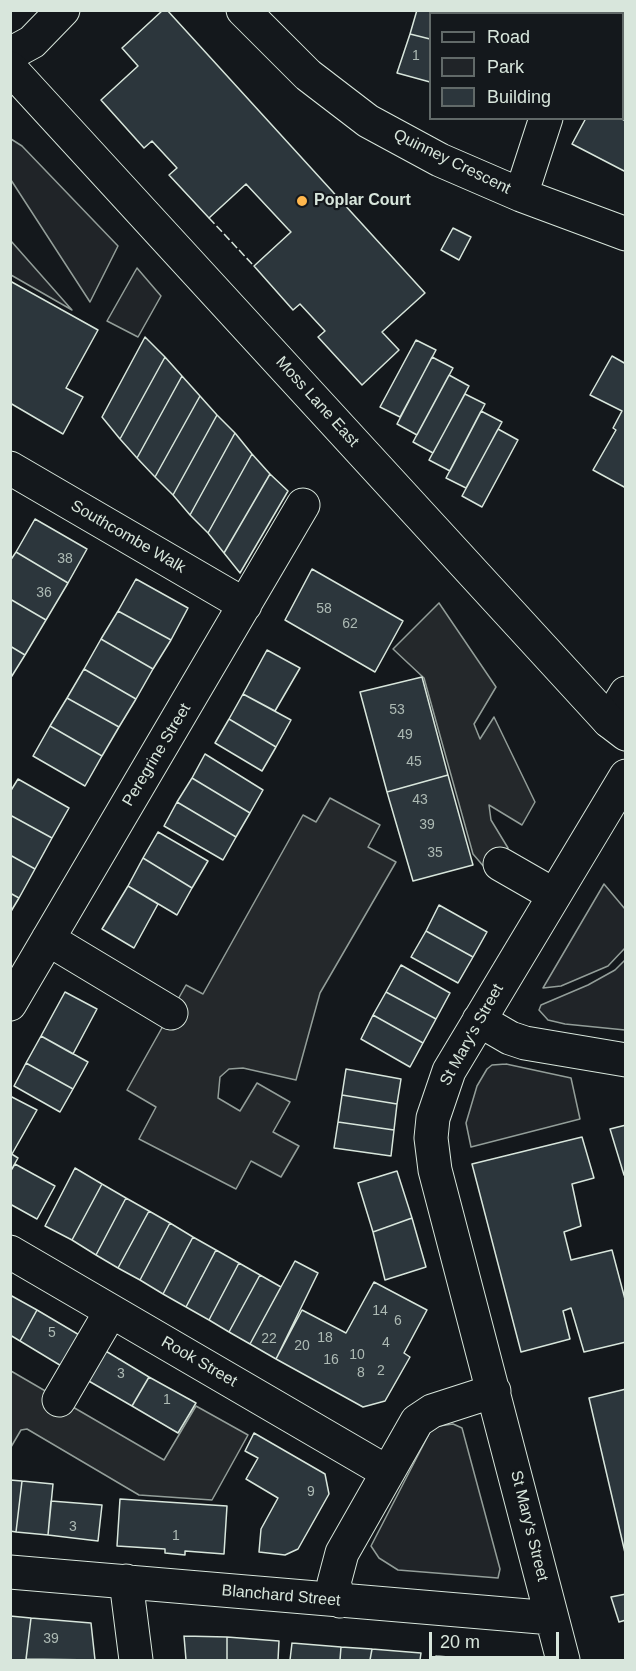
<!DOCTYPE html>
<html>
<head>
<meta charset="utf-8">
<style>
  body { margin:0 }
  #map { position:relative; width:636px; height:1671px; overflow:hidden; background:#14181c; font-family:Helvetica,sans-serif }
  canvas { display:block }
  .frame { position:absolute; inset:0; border:12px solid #d8e6dc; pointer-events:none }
  .legend { position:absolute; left:429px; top:12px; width:195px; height:108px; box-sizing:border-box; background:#14181c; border:2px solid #626a69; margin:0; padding:8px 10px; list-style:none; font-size:18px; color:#d8e6dc }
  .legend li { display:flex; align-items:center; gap:12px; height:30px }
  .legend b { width:30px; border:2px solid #626a69 }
  .scale { position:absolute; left:429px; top:1632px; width:130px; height:27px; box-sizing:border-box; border:3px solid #d8e6dc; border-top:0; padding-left:8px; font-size:18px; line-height:21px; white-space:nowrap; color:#d8e6dc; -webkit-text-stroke:4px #14181c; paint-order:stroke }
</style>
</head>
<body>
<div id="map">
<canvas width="636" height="1671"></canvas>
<div class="frame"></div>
<ul class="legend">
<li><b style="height:8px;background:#14181c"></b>Road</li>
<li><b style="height:16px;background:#202428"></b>Park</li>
<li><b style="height:16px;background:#2c363c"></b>Building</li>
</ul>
<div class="scale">20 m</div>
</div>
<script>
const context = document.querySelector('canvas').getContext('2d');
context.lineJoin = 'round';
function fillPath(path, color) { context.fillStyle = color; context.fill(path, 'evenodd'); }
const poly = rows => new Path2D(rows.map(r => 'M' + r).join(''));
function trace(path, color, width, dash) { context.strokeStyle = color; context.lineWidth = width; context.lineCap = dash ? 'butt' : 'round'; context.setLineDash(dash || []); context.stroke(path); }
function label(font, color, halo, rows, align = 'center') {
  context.font = font + ' Helvetica,sans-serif'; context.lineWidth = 4.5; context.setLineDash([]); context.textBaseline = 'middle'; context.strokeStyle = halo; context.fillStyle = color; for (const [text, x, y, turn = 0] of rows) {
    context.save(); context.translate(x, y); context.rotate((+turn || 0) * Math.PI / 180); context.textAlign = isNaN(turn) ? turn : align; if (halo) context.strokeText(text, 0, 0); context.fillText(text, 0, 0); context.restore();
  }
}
const green = poly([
  [11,139,22,146,118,246,90,302,11,180,11,139],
  [10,241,11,241,72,310,11,275,10,241],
  [137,268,161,296,138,337,107,321,137,268],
  [604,884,625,909,625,948,608,966,561,986,543,988,604,884],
  [625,960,625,1030,565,1024,548,1020,539,1010,541,1005,588,985,615,970,625,960],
  [506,1064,571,1078,580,1119,471,1147,466,1123,477,1086,487,1069,492,1065,506,1064],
  [453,1424,462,1428,500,1569,498,1578,398,1570,379,1558,371,1546,430,1432,439,1426,453,1424]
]);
const parking = poly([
  [439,603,496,687,474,724,480,739,494,717,535,802,522,825,489,805,491,820,508,848,491,875,473,854,424,678,393,649,439,603],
  [330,798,380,825,368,847,396,862,320,993,296,1080,243,1068,229,1069,220,1077,218,1098,240,1111,257,1083,290,1102,273,1132,299,1146,281,1177,251,1161,236,1189,139,1139,156,1107,127,1090,186,985,203,994,303,815,316,822,330,798],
  [11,1371,164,1460,196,1406,248,1435,212,1500,139,1495,27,1429,21,1430,11,1447,11,1371]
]);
const building = poly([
  [163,10,167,10,425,293,382,332,399,350,362,385,318,337,325,331,300,304,293,310,254,266,291,232,288,229,246,184,209,218,169,175,177,168,152,141,144,148,101,100,138,66,122,48,163,10],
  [417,10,470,10,469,14,430,14,430,39,410,34,417,10],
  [410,34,430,39,430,82,397,73,410,34],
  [626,44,626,70,622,68,622,50,626,44],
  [622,68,626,70,626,121,620,118,622,68],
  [586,118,620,118,626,121,626,172,572,144,586,118],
  [453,228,471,237,459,260,441,250,453,228],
  [10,281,98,330,66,388,83,397,63,434,10,403,10,281],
  [145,337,165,357,120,439,102,417,145,337],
  [416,340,436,350,400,417,380,407,416,340],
  [612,356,626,364,626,488,593,470,616,430,613,428,622,411,590,395,612,356],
  [165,357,182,376,137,458,120,439,165,357],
  [432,357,453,368,417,435,397,424,432,357],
  [449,375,469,386,433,453,413,442,449,375],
  [182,376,200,396,155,477,137,458,182,376],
  [465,394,485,404,450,471,429,460,465,394],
  [200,396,217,415,173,495,155,477,200,396],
  [481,411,502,422,466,488,446,478,481,411],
  [217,415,235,433,190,515,173,495,217,415],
  [498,429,518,440,482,507,462,496,498,429],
  [235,433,252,454,208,533,190,515,235,433],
  [252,454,270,474,224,553,208,533,252,454],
  [270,474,288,491,240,573,224,553,270,474],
  [35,519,87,549,68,583,16,552,35,519],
  [16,552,68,583,46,620,10,599,10,561,16,552],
  [312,569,403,621,375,672,285,620,312,569],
  [136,579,188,608,171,640,118,611,136,579],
  [10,599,46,620,25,655,10,646,10,599],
  [118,611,171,640,153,669,101,639,118,611],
  [101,639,153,669,136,699,84,669,101,639],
  [10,646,25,655,10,679,10,646],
  [267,650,300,668,275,711,243,694,267,650],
  [84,669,136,699,119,727,67,698,84,669],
  [422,677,448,775,387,792,360,692,422,677],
  [243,694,291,720,276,747,229,719,243,694],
  [67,698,119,727,102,756,50,726,67,698],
  [229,719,276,747,262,771,215,743,229,719],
  [50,726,102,756,85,786,33,756,50,726],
  [205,754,263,790,250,813,192,778,205,754],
  [448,775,473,865,413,881,387,792,448,775],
  [192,778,250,813,236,837,177,802,192,778],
  [18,779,69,808,52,838,10,815,10,792,18,779],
  [177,802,236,837,223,860,164,826,177,802],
  [10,815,52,838,35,869,10,855,10,815],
  [158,832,208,861,192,888,143,858,158,832],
  [10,855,35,869,19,898,10,893,10,855],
  [143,858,192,888,177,915,128,886,143,858],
  [128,886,158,904,134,948,102,929,128,886],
  [10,893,19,898,10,913,10,893],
  [439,905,487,932,473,957,426,931,439,905],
  [426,931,473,957,458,983,411,957,426,931],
  [401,965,450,993,436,1019,386,992,401,965],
  [65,992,97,1009,73,1054,41,1036,65,992],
  [386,992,436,1019,423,1043,373,1015,386,992],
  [373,1015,423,1043,410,1067,361,1039,373,1015],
  [41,1036,88,1062,73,1089,26,1063,41,1036],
  [26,1063,73,1089,60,1112,14,1086,26,1063],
  [346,1069,401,1079,397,1104,342,1095,346,1069],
  [342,1095,397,1104,394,1130,338,1122,342,1095],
  [10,1096,37,1110,12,1154,10,1153,10,1096],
  [338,1122,394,1130,391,1156,334,1148,338,1122],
  [626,1125,626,1175,624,1175,610,1129,626,1125],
  [582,1137,594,1178,572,1184,581,1226,564,1232,571,1260,612,1250,626,1303,626,1342,584,1352,571,1308,563,1311,570,1339,521,1352,472,1164,582,1137],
  [10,1153,18,1158,10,1172,10,1153],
  [15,1164,55,1186,37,1219,10,1204,10,1172,15,1164],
  [75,1168,102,1184,72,1240,45,1226,75,1168],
  [397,1171,412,1218,373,1232,358,1183,397,1171],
  [102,1184,126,1198,96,1255,72,1240,102,1184],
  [126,1198,149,1211,118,1268,96,1255,126,1198],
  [149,1211,170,1223,140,1280,118,1268,149,1211],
  [412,1218,426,1267,385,1280,373,1232,412,1218],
  [170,1223,193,1237,163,1294,140,1280,170,1223],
  [193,1237,216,1250,186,1307,163,1294,193,1237],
  [216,1250,239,1263,209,1320,186,1307,216,1250],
  [295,1261,318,1273,276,1359,250,1344,295,1261],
  [239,1263,260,1275,229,1332,209,1320,239,1263],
  [260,1275,281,1287,250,1344,229,1332,260,1275],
  [374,1282,427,1310,404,1353,410,1357,385,1401,363,1407,276,1359,302,1310,346,1333,374,1282],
  [10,1295,37,1310,20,1341,10,1335,10,1295],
  [37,1310,81,1336,63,1367,20,1341,37,1310],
  [104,1350,149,1377,132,1406,87,1380,104,1350],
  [149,1377,196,1403,178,1433,132,1406,149,1377],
  [626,1389,626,1557,589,1398,626,1389],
  [254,1433,325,1474,329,1494,298,1549,285,1555,259,1552,261,1529,278,1498,246,1479,258,1458,245,1451,254,1433],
  [10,1480,22,1481,16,1532,10,1531,10,1480],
  [22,1481,53,1484,48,1535,16,1532,22,1481],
  [120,1499,227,1506,224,1554,185,1551,185,1555,165,1553,165,1549,117,1546,120,1499],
  [51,1501,102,1505,98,1541,48,1535,51,1501],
  [626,1594,626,1620,619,1622,611,1597,626,1594],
  [10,1616,31,1618,26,1660,10,1660,10,1616],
  [31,1618,91,1623,95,1660,26,1659,31,1618],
  [184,1636,227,1637,227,1660,186,1660,184,1636],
  [227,1637,279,1641,278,1660,227,1660,227,1637],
  [292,1643,341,1647,340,1660,290,1660,292,1643],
  [341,1647,372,1649,370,1660,340,1660,341,1647],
  [372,1649,421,1653,420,1660,370,1660,372,1649],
  [436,1656,474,1659,435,1660,436,1656]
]);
const minor = poly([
  [243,10,308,75,368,121,440,160,521,195,626,234],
  [579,14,580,10],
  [10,54,32,42,63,10],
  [521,195,546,118],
  [10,468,245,605],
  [609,721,626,693],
  [500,864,554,895],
  [48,939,171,1013],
  [10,1004,303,505],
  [479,1020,510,1038,525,1043,626,1060],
  [10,1252,387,1472],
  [59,1400,111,1311],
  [10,1572,552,1618],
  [126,1581,136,1660],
  [340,1601,334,1583,342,1553,417,1421,432,1411,494,1391],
  [563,1660,435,1170,431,1138,433,1118,449,1071,626,776]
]);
const major = poly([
  [10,68,609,721,626,734]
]);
const fence = poly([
  [209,218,254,266]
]);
const markers = [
  [302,201,6,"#ffb74d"]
];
const numberNames = [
  ["1",416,56],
  ["38",65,559],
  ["36",44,593],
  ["58",324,609],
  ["62",350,624],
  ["53",397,710],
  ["49",405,735],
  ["45",414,762],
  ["43",420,800],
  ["39",427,825],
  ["35",435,853],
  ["14",380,1311],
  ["6",398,1321],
  ["5",52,1333],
  ["18",325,1338],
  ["22",269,1339],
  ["4",386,1343],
  ["20",302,1346],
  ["10",357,1355],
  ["16",331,1360],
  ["2",381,1371],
  ["8",361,1373],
  ["3",121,1374],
  ["1",167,1400],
  ["9",311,1492],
  ["3",73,1527],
  ["1",176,1536],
  ["39",51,1639]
];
const streetNames = [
  ["Quinney Crescent",452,162,26],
  ["Moss Lane East",317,402,48],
  ["Southcombe Walk",128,537,30],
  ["Peregrine Street",157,755,-59],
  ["St Mary's Street",472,1035,-61],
  ["Rook Street",199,1362,30],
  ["St Mary's Street",529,1526,76],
  ["Blanchard Street",281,1596,5]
];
const poiNames = [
  ["Poplar Court",314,201]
];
fillPath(green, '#202428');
trace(green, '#939e99', 1.5);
fillPath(parking, '#24282b');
trace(parking, '#939e99', 1.5);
fillPath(building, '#2c363c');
trace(building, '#d8e6dc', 1.5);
trace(minor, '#d8e6dc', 35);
trace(major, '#d8e6dc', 35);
trace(minor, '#14181c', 33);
trace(major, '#14181c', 33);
trace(fence, '#d8e6dc', 1.5, [8, 3]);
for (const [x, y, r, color] of markers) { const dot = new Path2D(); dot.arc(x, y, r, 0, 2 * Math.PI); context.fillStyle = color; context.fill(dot); trace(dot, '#14181c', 2); }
label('14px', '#adbab4', null, numberNames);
label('16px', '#d8e6dc', '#14181c', streetNames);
label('bold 16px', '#d8e6dc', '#14181c', poiNames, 'left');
</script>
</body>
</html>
